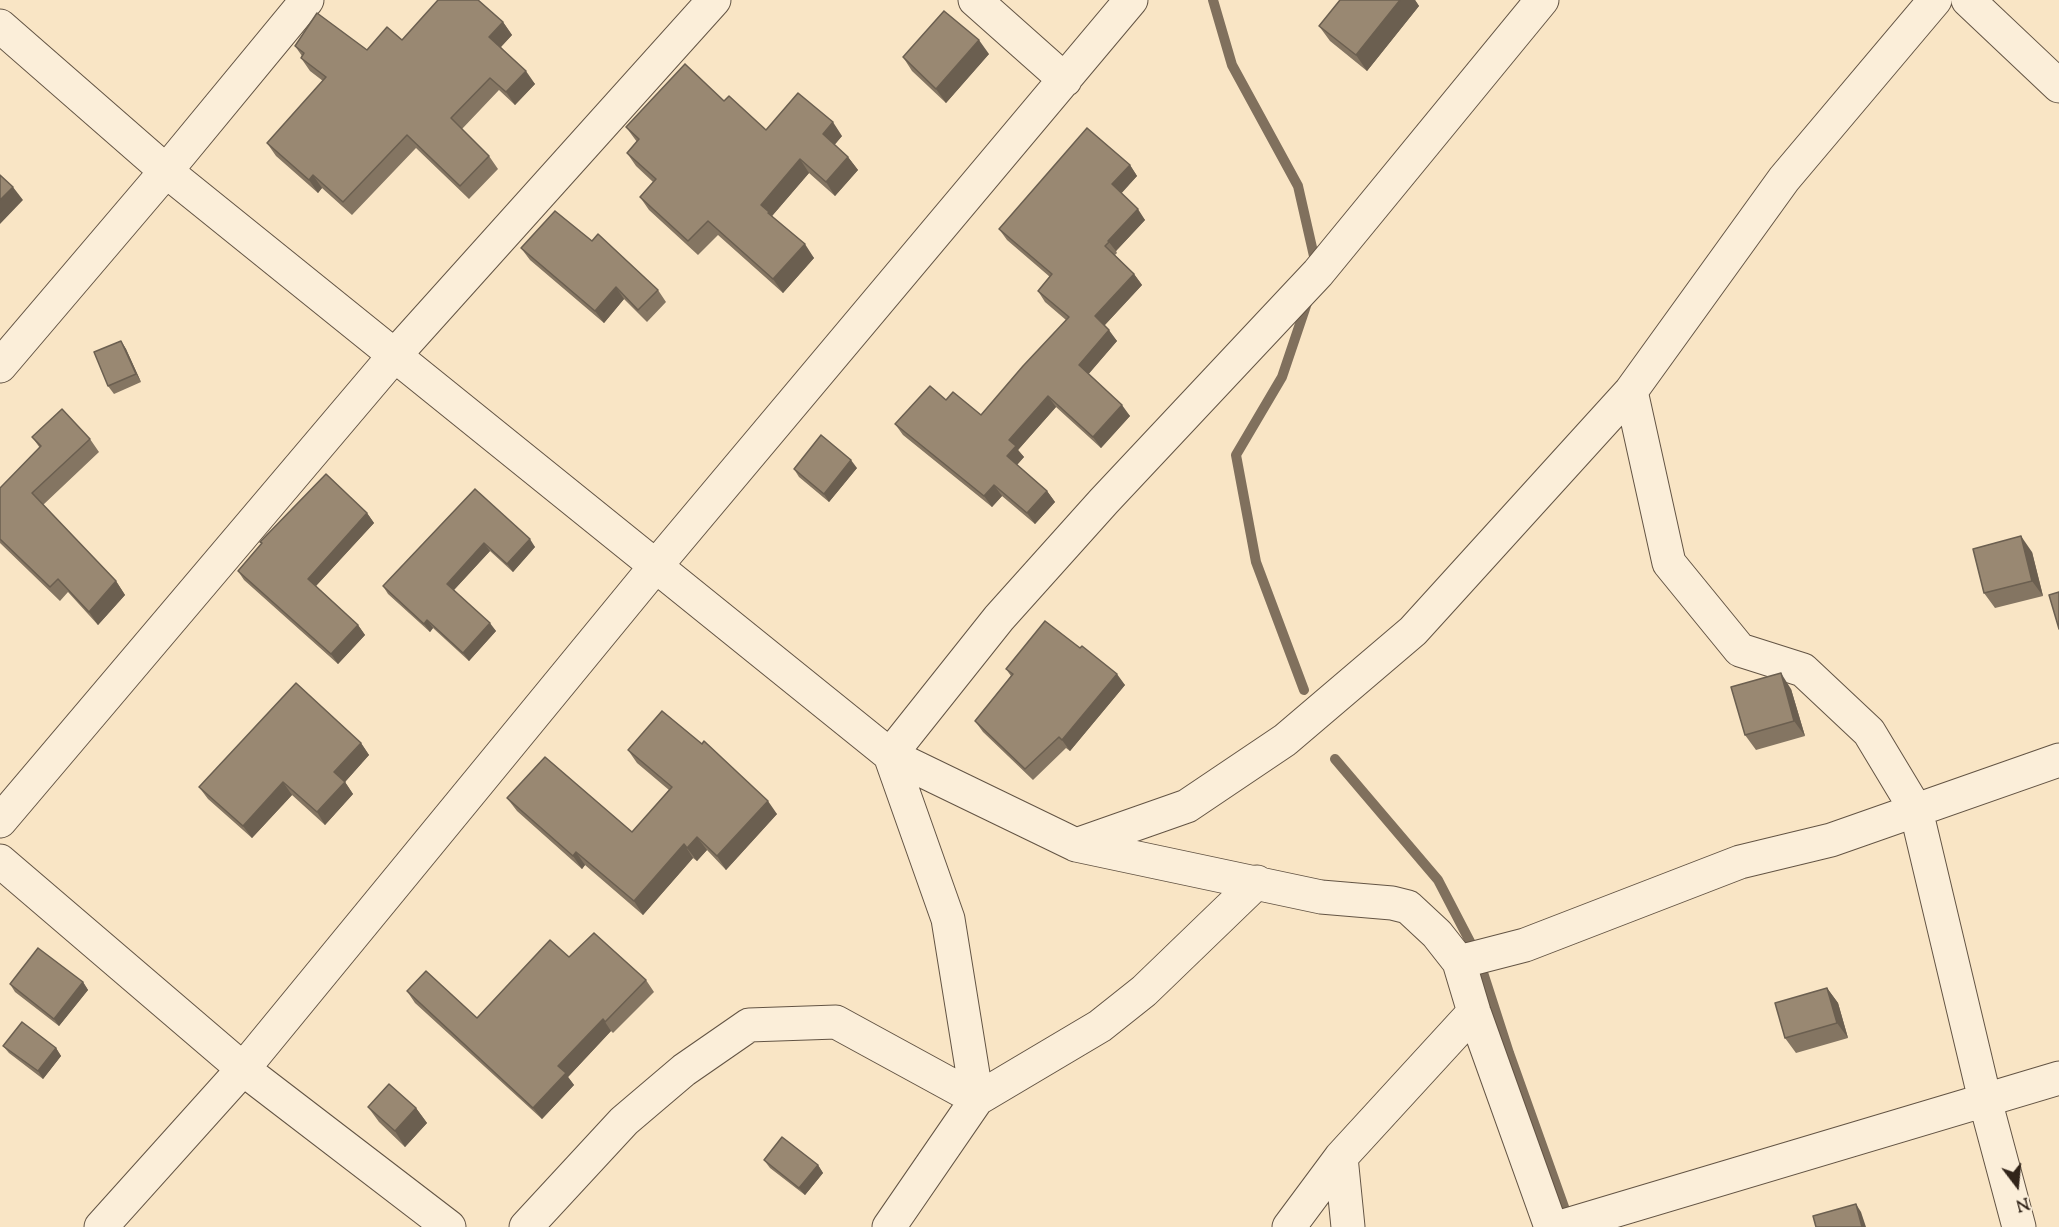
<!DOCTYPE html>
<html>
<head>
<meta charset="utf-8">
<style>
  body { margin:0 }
  #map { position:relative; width:2059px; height:1227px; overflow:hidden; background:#f9e5c5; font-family:"Sorts Mill Goudy",serif }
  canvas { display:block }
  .north { position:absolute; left:1987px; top:1155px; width:60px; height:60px; -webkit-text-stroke:4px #fbeed9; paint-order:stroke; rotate:164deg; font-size:16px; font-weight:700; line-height:24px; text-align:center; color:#312419 }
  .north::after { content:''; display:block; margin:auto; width:21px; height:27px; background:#312419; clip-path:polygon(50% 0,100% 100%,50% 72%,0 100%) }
</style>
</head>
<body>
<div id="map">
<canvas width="2059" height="1227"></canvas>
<div class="north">N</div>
</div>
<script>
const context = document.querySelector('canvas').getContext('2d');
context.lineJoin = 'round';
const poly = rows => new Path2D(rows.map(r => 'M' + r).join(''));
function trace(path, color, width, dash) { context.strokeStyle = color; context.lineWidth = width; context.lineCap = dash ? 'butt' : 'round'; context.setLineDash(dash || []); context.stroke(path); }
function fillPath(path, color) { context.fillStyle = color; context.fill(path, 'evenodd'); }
const stream = poly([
  [1213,0,1232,65,1298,186,1316,265],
  [1304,690,1256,562,1236,455,1282,377,1308,300],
  [1335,759,1438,880,1478,957,1509,1053,1569,1221]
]);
const minor = poly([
  [975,0,1065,80],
  [1968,0,2059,86],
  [0,26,166,171,890,755,1076,845,1321,897,1392,903,1408,907,1437,934,1459,962,1474,1012,1551,1227],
  [0,366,166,171,307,0],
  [1631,391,1669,563,1740,650,1803,670,1869,732,1916,810,1985,1100,2019,1227],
  [0,821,394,356,714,0],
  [1076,845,1187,806,1285,740,1413,631,1631,391,1784,179,1935,0],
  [0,861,243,1069,449,1227],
  [1459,962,1525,945,1740,862,1831,840,2059,760],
  [101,1227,243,1069,655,567,1131,0],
  [526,1227,624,1121,684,1070,749,1025,836,1022,977,1099,1100,1026,1144,991,1257,882],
  [889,1227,977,1099,948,919,890,755,999,618,1104,501,1318,273,1542,0],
  [1289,1227,1341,1157],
  [1348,1227,1341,1157,1474,1012],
  [1560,1227,2059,1078]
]);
const wall = poly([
  [1340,0,1415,0,1419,6,1367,71,1330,41,1319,26],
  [503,22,512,35,501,47,535,84,515,105,499,90,462,129,489,156,498,169,469,199,416,148,352,215,322,188,318,193,276,156,267,143,323,81,310,71,301,58,302,56,295,46,367,50,402,40],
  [989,54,946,103,912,71,903,57],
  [724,101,766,130,842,136,834,145,848,157,858,170,835,196,809,173,772,216,814,258,783,293,718,235,698,255,649,210,640,197,653,182,636,166,627,153,637,142,626,127],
  [1130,165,1137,176,1121,193,1145,220,1116,251,1117,253,1115,255,1134,274,1142,285,1104,326,1117,341,1088,374,1130,416,1101,448,1056,407,1018,450,1024,457,1017,465,1047,491,1055,502,1035,524,1002,496,992,507,903,435,895,424,946,400,981,415,1066,320,1045,302,1038,291,1050,277,1007,240,999,229],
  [592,241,658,290,666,302,647,322,624,299,604,323,530,260,521,248],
  [121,341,126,349,141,382,114,394,108,386],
  [32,437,90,439,99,452,43,505,116,581,125,595,98,625,68,592,60,601,0,543,0,488,40,448],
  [857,468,829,502,799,477,794,469],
  [475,489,535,547,513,572,490,551,454,590,496,631,469,661,433,628,430,632,388,594,383,586],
  [367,513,374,523,316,586,358,625,365,635,338,664,244,580,238,571,262,544,260,542],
  [2032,552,2043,596,1995,608,1984,593],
  [1080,648,1125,685,1070,751,1066,748,1033,780,983,732,975,721,1011,676,1006,669],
  [1791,689,1805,736,1756,750,1745,735],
  [361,743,369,755,345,782,353,794,325,825,292,795,252,838,208,799,199,787],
  [628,750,777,814,726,870,707,850,697,861,693,858,643,915,585,865,582,869,517,811,507,798,632,832,669,790,637,763],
  [569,957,646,980,654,992,613,1033,611,1031,568,1077,574,1085,542,1119,415,1003,407,991,477,1018],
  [83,982,88,990,59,1026,15,992,10,984],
  [1827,988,1838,1003,1848,1038,1796,1053,1785,1038],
  [3,1046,56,1048,61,1056,43,1079,9,1053],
  [368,1107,416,1108,427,1123,405,1147,379,1122],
  [764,1160,818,1165,823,1173,805,1195,770,1168]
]);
const shadedWall = poly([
  [1400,0,1415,0,1419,6,1367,71,1356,55],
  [503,22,512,35,498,50,489,37],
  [979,40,989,54,946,103,936,89],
  [526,71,535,84,515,105,506,92],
  [833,122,842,136,832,148,823,134],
  [848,157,858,170,835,196,826,182],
  [800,159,809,173,772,216,778,226,761,205],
  [1130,165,1137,176,1120,195,1112,184],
  [313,175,322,188,318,193,309,180],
  [13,187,23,200,0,224,0,200],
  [1138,209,1145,220,1116,251,1108,241],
  [805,244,814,258,783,293,773,279],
  [1134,274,1142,285,1102,328,1095,316],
  [616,287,624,299,604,323,595,311],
  [1109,330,1117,341,1087,376,1079,365],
  [121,341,126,349,141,382,136,374],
  [1048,396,1056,407,1018,450,1024,457,1015,467,1007,456,1009,440],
  [1122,405,1130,416,1101,448,1093,437],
  [851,460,857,468,829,502,824,494],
  [994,485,1002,496,992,507,984,496],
  [1047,491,1055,502,1035,524,1027,513],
  [367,513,374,523,314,588,308,579],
  [2021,536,2032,552,2043,596,2032,581],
  [530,539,535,547,513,572,507,564],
  [484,543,490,551,452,592,447,584],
  [116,581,125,595,98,625,89,612],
  [427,620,433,628,430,632,424,624],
  [490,623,496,631,469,661,463,653],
  [358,625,365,635,338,664,331,654],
  [1781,673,1791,689,1805,736,1794,721],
  [1117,674,1125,685,1070,751,1062,740],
  [361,743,369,755,345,782,353,794,325,825,317,812,334,772],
  [283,782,292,795,252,838,243,826],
  [768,801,777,814,726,870,717,856],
  [697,837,707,850,697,861,687,848],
  [684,844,693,858,643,915,634,901],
  [576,852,585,865,582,869,573,856],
  [83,982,88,990,59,1026,54,1019],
  [1827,988,1838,1003,1848,1038,1837,1023],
  [603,1019,611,1031,568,1077,574,1085,542,1119,533,1108,558,1066],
  [56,1048,61,1056,43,1079,38,1071],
  [416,1108,427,1123,405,1147,395,1131],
  [818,1165,823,1173,805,1195,799,1188],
  [1856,1204,1861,1212,1866,1227,1862,1227]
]);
const building = poly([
  [438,0,478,0,503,22,489,37,526,71,506,92,490,78,451,118,489,156,460,186,407,135,343,202,313,175,309,180,267,143,326,77,301,58,304,53,295,46,317,13,367,50,387,27,402,40,438,0],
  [1340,0,1400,0,1356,55,1319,26,1340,0],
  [944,11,979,40,936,89,903,57,944,11],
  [685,64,724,101,729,96,766,130,798,93,833,122,823,134,848,157,826,182,800,159,761,205,769,212,768,213,805,244,773,279,708,221,688,241,640,197,656,179,627,153,639,139,626,127,685,64],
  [1087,128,1130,165,1112,184,1138,209,1108,241,1109,242,1105,246,1134,274,1095,316,1109,330,1079,365,1122,405,1093,437,1048,396,1009,440,1016,446,1007,456,1047,491,1027,513,994,485,984,496,895,424,930,386,946,400,953,392,981,415,1023,366,1069,317,1038,291,1052,274,999,229,1087,128],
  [0,175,13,187,0,200,0,175],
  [555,211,592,241,598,234,658,290,638,310,616,287,595,311,521,248,555,211],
  [121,341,136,374,108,386,94,352,121,341],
  [62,409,90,439,32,493,116,581,89,612,58,579,50,587,0,539,0,488,41,446,32,437,62,409],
  [821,435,851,460,824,494,794,469,821,435],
  [326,474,367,513,308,579,358,625,331,654,238,571,262,543,260,542,326,474],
  [475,489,530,539,507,564,484,543,447,584,490,623,463,653,427,620,424,624,383,586,475,489],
  [2021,536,2032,581,1984,593,1973,549,2021,536],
  [2059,592,2059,629,2049,595,2059,592],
  [1045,621,1080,648,1082,646,1117,674,1062,740,1059,737,1025,769,975,721,1013,674,1006,669,1045,621],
  [1781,673,1794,721,1745,735,1731,687,1781,673],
  [296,683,361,743,334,772,345,782,317,812,283,782,243,826,199,787,296,683],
  [662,711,702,744,704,741,768,801,717,856,697,837,687,848,684,844,634,901,576,852,573,856,507,798,545,757,632,832,672,787,628,750,662,711],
  [594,933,646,980,605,1022,603,1019,558,1066,566,1073,533,1108,407,991,426,971,477,1018,550,940,569,957,594,933],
  [38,948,83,982,54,1019,10,984,38,948],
  [1827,988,1837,1023,1785,1038,1775,1003,1827,988],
  [22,1022,56,1048,38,1071,3,1046,22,1022],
  [389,1084,416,1108,395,1131,368,1107,389,1084],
  [782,1137,818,1165,799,1188,764,1160,782,1137],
  [1856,1204,1862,1227,1816,1227,1813,1216,1856,1204]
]);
trace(stream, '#80705d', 10);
trace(minor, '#635444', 35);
trace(minor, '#fbeed9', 33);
fillPath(wall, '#847562');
fillPath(shadedWall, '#6b5f50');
fillPath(building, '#998872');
trace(building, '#6b5f50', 1.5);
</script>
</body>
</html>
